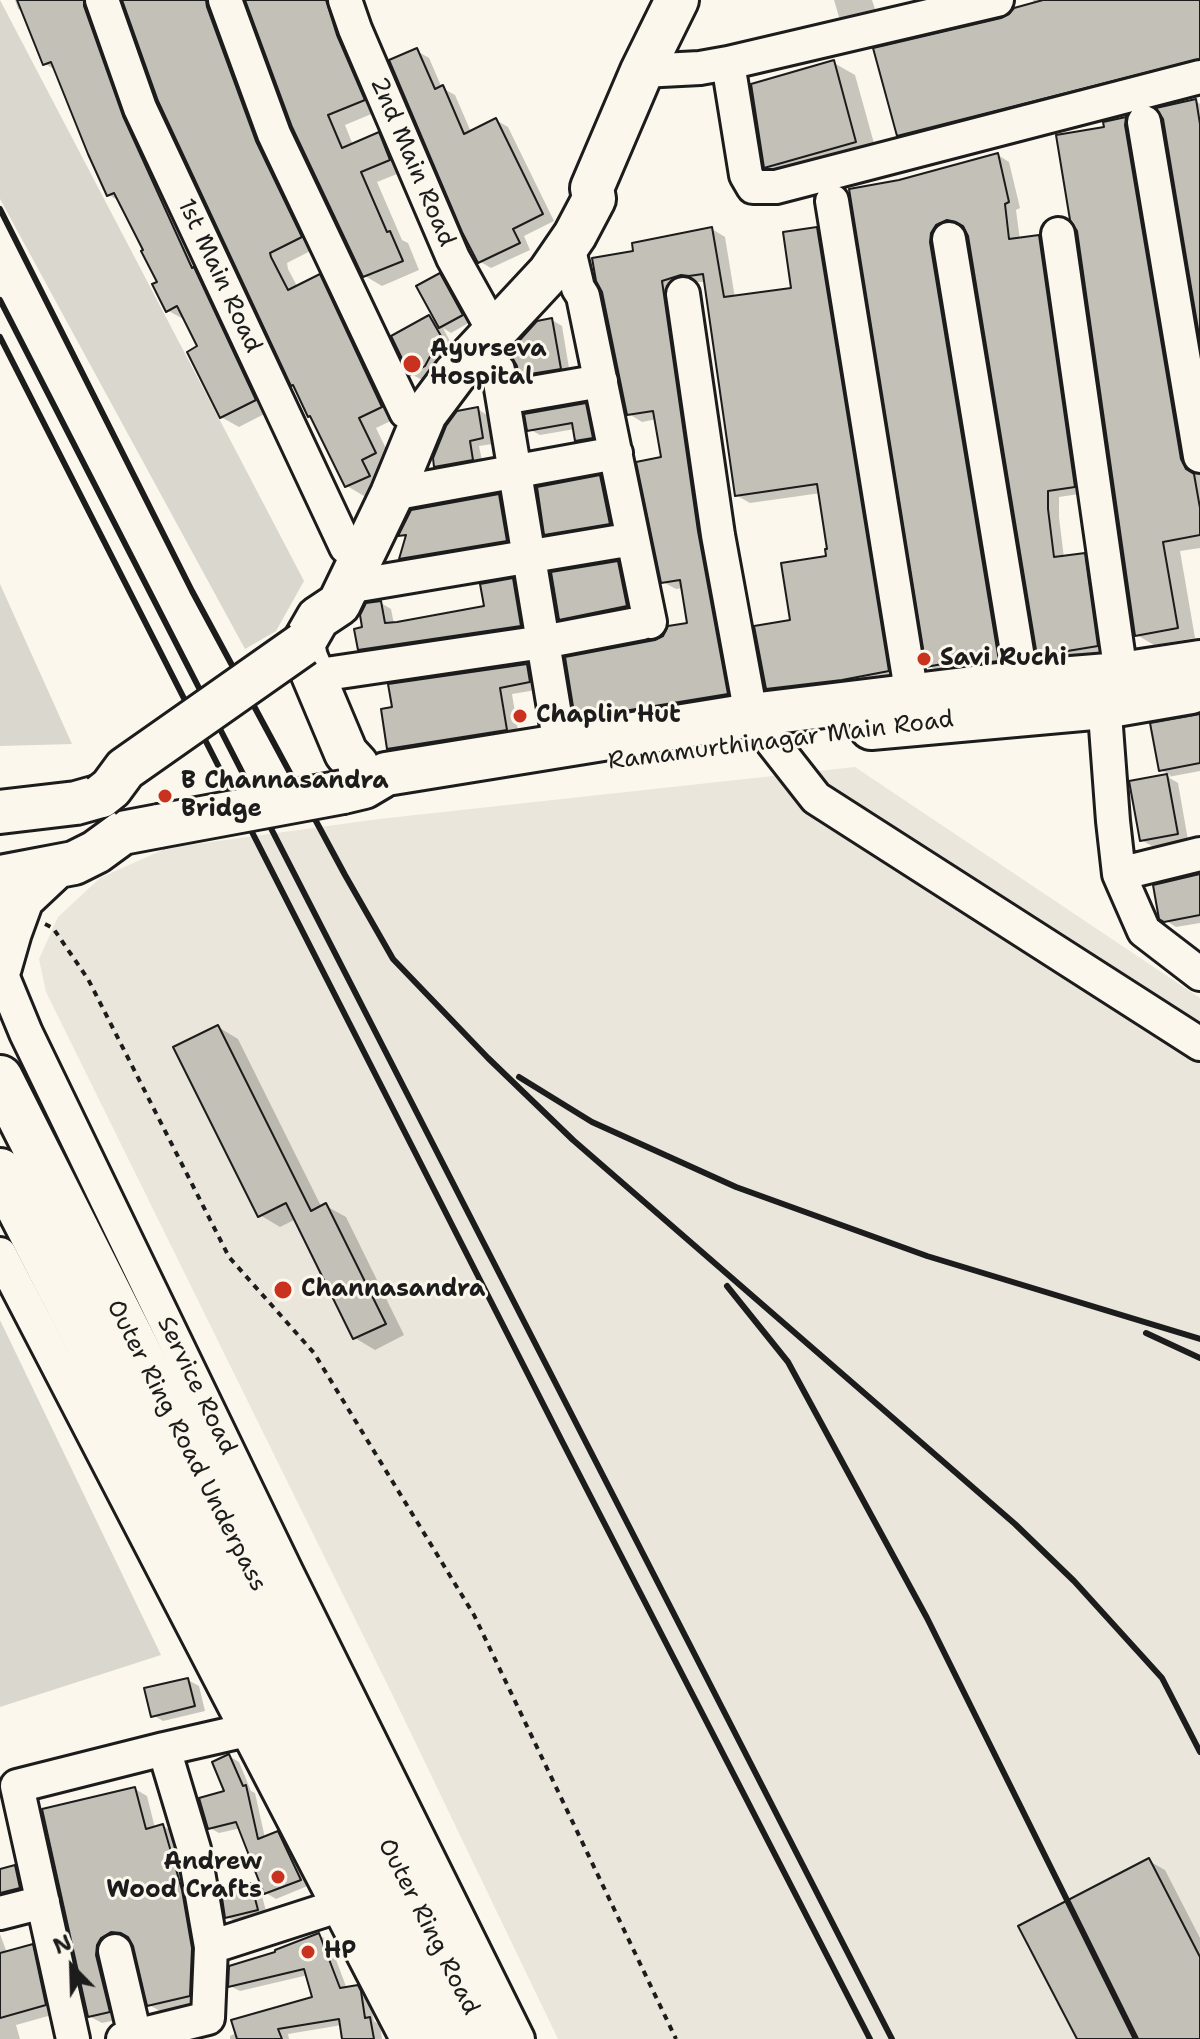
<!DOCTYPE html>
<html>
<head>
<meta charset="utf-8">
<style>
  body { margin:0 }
  #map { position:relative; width:1200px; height:2039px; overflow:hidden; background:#fbf7ec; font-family:"Shantell Sans",sans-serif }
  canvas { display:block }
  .north { position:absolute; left:32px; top:1927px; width:80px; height:80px; -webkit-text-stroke:6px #fbf7ec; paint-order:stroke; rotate:337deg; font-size:22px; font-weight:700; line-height:32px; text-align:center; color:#1c1c1c }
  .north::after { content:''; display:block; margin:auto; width:28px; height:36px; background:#1c1c1c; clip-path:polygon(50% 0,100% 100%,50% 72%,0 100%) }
</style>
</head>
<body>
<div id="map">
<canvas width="1200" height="2039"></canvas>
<div class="north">N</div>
</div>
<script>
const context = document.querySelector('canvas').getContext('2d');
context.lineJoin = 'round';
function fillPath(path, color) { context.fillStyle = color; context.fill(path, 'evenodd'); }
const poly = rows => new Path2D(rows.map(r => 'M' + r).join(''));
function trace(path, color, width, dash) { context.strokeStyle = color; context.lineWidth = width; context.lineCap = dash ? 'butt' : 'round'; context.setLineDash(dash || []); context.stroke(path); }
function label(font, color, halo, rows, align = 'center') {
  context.font = font + ' "Shantell Sans",sans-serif'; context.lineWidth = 6; context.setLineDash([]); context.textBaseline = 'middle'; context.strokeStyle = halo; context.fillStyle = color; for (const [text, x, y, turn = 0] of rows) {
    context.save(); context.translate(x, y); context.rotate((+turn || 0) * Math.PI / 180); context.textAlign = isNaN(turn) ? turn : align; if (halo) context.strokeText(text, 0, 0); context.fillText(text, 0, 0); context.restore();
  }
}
const built = poly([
  [855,767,1200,998,1200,2039,558,2039,394,1698,46,992,39,959,58,917,100,878,167,848,379,819]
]);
const green = poly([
  [0,0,304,581,276,631,245,649,0,199],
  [0,584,72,744,0,746],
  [0,1320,161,1655,0,1707]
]);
const shadow = poly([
  [15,0,103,0,272,410,239,427,221,417,200,347,185,320,167,310,159,283,146,251,121,202,109,195,56,70,45,64,24,12,18,9],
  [124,0,227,0,318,247,287,263,288,269,298,288,320,277,337,287,399,417,376,428,393,463,378,470,386,486,364,496,347,486],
  [247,0,347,0,381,110,345,125,353,145,378,135,396,145,407,170,377,182,402,240,408,243,419,270,382,286,365,276],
  [834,0,872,0,877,15,849,23,839,17],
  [1033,0,1200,0,1200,73,917,145,899,135,1002,20,1034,4],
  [417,51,429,58,442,88,455,95,471,132,496,120,508,127,554,221,524,236,530,250,491,268,479,261],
  [834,63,855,75,877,154,788,179,766,167],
  [1196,101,1200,104,1200,329],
  [1126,119,1143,129,1200,474,1200,548,1180,551,1195,638,1154,645,1137,635,1106,129],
  [998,155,1009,162,1020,208,1016,210,1020,240,1039,237,1050,244,1086,493,1059,497,1059,517,1064,558,1084,555,1096,562,1109,652,1050,662,1039,655,970,235,965,226,959,226,948,231,1010,666,967,672,961,668,940,672,928,665,900,182],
  [712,229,725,237,735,298,793,289,817,229,830,237,901,678,781,695,767,688,792,621,828,558,829,551,821,493,750,503,736,495,706,282,696,282,675,288,740,701,590,726,577,718,655,642,690,625,683,588,676,589,663,582,663,459,657,419,642,422,629,414,636,253],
  [440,275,450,281,472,321,451,333,443,328,451,343,436,372,422,380,411,374,429,317,438,322],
  [552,320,562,326,570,374,531,381,520,375],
  [585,405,596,411,602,443,587,446,577,440,575,429,540,435,529,429],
  [478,409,488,416,493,444,479,446,483,465,447,472,436,466],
  [600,477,610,483,619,528,556,539,546,533],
  [499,496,509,502,517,546,412,564,401,558,407,538,401,535],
  [618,563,632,571,641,614,574,627,560,618],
  [513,580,523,587,531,631,370,655,360,649,365,629,381,603,391,609,394,624,486,608],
  [527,666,540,673,542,689,512,694,519,737,402,755,389,748],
  [1200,716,1200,771,1168,777,1178,783,1188,840,1152,846,1141,840,1131,783,1171,776,1161,770],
  [1200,877,1200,923,1176,927,1165,920],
  [218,1027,238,1039,322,1208,326,1206,346,1217,404,1335,375,1350,355,1338,296,1219,280,1227,260,1215],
  [188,1680,199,1686,205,1711,163,1721,153,1715],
  [229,1756,239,1762,251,1791,255,1793,265,1838,278,1833,288,1839,310,1885,276,1899,266,1893,241,1828,219,1833,210,1828,227,1792],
  [135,1789,147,1796,155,1828,163,1826,176,1833,194,1898,202,2002,162,2012,149,2005,131,1939,125,1938,114,1944,121,2019,102,2023,89,2016,44,1811],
  [1149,1861,1165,1870,1200,1938,1200,2039,1079,2039],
  [15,1867,29,1875,33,1896,0,1906,0,1871],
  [251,1886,261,1892,267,1915,238,1923,227,1917],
  [0,1934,7,1953,32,1946,46,1954,59,2013,16,2025,20,2039,0,2039],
  [319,1935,329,1941,347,1989,357,1987,368,1994,374,2021,380,2025,382,2039,344,2039,342,2025,288,2034,289,2039,230,2039,230,2036,314,1998,308,1975,240,1991,230,1986,278,1953]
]);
const building = poly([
  [17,0,84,0,84,6,123,116,192,268,194,267,256,400,220,418,187,352,197,346,177,306,166,312,152,284,157,282,141,251,143,250,114,193,107,196,88,154,51,62,43,65,17,0],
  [122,0,206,0,207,7,256,141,302,237,270,253,271,257,288,290,320,274,382,407,359,418,376,453,362,460,370,476,345,487,310,416,308,417,293,385,291,386,158,101,122,0],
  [245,0,326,0,337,35,365,100,328,115,342,148,379,132,390,160,361,172,387,232,390,231,403,261,363,277,292,127,245,0],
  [1043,0,1200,0,1200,59,897,136,873,48,1001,18,1009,14,1014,8,1043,0],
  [417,48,435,89,443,85,464,134,496,118,543,214,513,229,520,243,478,263,462,232,389,60,417,48],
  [834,60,856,142,764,168,751,84,834,60],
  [1196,99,1200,124,1200,341,1163,119,1156,108,1196,99],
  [1126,117,1125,125,1181,459,1186,469,1194,474,1200,508,1200,535,1163,542,1178,628,1135,636,1077,231,1070,220,1056,135,1104,127,1103,122,1126,117],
  [998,153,1009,202,1005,204,1009,239,1039,235,1075,487,1048,491,1048,509,1054,557,1085,553,1098,646,1037,656,968,236,963,226,956,222,947,220,936,225,931,233,930,242,999,661,954,666,953,662,926,667,849,189,899,180,998,153],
  [712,227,724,297,791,288,783,232,817,227,889,671,842,680,766,689,754,626,790,620,781,563,826,556,825,549,827,549,817,484,735,496,703,274,689,276,681,275,662,281,698,531,728,694,575,719,565,657,655,640,663,636,668,626,687,623,680,580,661,583,636,462,661,457,653,411,627,415,602,292,596,281,592,258,633,251,632,243,712,227],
  [440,273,463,315,439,328,416,286,440,273],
  [429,315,441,336,425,366,410,375,391,336,429,315],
  [552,318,561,369,518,376,517,366,509,352,537,321,552,318],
  [586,403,593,438,575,441,572,423,527,431,524,414,586,403],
  [478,407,483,438,470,441,473,460,434,467,433,458,446,426,457,411,478,407],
  [600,475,610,524,544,535,537,487,600,475],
  [499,494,507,541,399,559,406,535,398,536,411,510,499,494],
  [618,561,627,606,559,620,551,572,618,561],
  [513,578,521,626,358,650,354,629,362,627,360,615,366,603,381,601,385,623,397,622,484,606,480,584,513,578],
  [527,664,530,682,500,688,507,730,387,749,381,709,392,707,388,684,527,664],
  [1200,714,1200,763,1159,771,1150,723,1200,714],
  [1167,774,1178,834,1140,841,1129,781,1167,774],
  [1200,874,1200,915,1164,922,1159,919,1153,885,1200,874],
  [218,1025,311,1211,326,1203,386,1324,353,1339,286,1203,258,1217,173,1047,218,1025],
  [188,1678,195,1706,151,1717,144,1688,188,1678],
  [229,1754,243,1786,246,1785,258,1839,278,1831,301,1880,264,1894,236,1822,208,1829,199,1798,224,1791,212,1762,229,1754],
  [135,1787,146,1829,163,1824,182,1890,192,1948,190,1996,147,2006,133,1946,128,1937,121,1933,111,1932,101,1938,97,1945,96,1955,110,2012,88,2017,42,1809,135,1787],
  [1149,1858,1200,1957,1200,2039,1077,2039,1018,1926,1149,1858],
  [15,1865,20,1888,0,1893,0,1869,15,1865],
  [251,1883,258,1910,225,1918,221,1891,251,1883],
  [319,1933,340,1988,358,1985,361,1991,365,2018,370,2017,374,2039,342,2039,339,2019,278,2029,282,2039,237,2039,231,2020,312,1997,304,1969,228,1987,229,1966,275,1952,275,1950,319,1933],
  [33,1944,46,2005,0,2018,0,1953,33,1944]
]);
const path = poly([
  [45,924,53,928,88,979,229,1257,314,1353,474,1615,676,2039]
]);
const minor = poly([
  [102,0,140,108,346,547],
  [225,0,274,134,406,412],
  [345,0,355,29,453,258,487,319],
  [997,0,728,63,746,175,753,187,776,187,1200,77],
  [642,71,700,68,728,63],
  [1144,122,1200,456],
  [832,201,915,715],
  [1058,234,1121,674],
  [949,239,1022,682],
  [568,246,578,288,583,296,650,622],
  [683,294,718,535,751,715,816,798,1200,1044],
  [498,370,560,745],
  [503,398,601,381],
  [392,494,616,453],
  [347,587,633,539],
  [326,674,543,642,642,623],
  [1103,687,1113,821,1119,874,1144,931,1200,974],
  [1119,874,1200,854],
  [0,970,26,1033,287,1573,518,2039],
  [0,1254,407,2039],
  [0,1913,43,1902],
  [211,1947,194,1849,164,1749,247,1730],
  [115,1951,135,2036],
  [73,2039,17,1786,164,1749],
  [123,2039,208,2018,211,1947,338,1906]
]);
const major = poly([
  [871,728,1104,707,1191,692],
  [364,787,357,765,346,753,306,658,303,644,318,618,339,604,392,494,425,414,455,374,549,273,575,235,594,199,592,188,642,71,677,0],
  [343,792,364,787,386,774,751,715,1022,682,1121,674,1200,662],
  [0,812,76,803,101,796],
  [0,877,74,863,96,852,122,833,159,826],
  [0,967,10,932,22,899,55,868]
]);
const highway = poly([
  [0,1078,485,2039],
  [0,1171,445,2039]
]);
const rail = poly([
  [0,209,192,591,345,875,393,959,488,1058,573,1140,1015,1524,1074,1581,1162,1678,1200,1752],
  [0,300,892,2039],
  [0,337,563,1443,870,2039],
  [519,1077,592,1122,736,1187,927,1256,1200,1339],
  [727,1286,788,1362,927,1618,1136,2039],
  [1146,1333,1200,1358]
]);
const majorBridge = poly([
  [101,796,111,788,125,769,303,644],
  [159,826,343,792]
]);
const markers = [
  [412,364,10,"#c8321e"],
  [924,659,8,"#c8321e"],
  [520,716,8,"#c8321e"],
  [165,796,8,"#c8321e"],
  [283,1290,10,"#c8321e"],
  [278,1877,8,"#c8321e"],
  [308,1952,8,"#c8321e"]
];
const streetNames = [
  ["2nd Main Road",412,162,67],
  ["1st Main Road",219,276,65],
  ["Ramamurthinagar Main Road",781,741,-7],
  ["Service Road",196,1386,64],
  ["Outer Ring Road Underpass",186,1446,63],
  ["Outer Ring Road",428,1927,63]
];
const poiNames = [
  ["Ayurseva",430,350],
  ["Hospital",430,378],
  ["Savi Ruchi",940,659],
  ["Chaplin Hut",536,716],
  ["B Channasandra",181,782],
  ["Bridge",181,810],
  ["Channasandra",301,1290],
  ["Andrew",262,1863,"right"],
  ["Wood Crafts",262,1891,"right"],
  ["HP",324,1952]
];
fillPath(built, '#eae6dc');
fillPath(green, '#dad7ce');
fillPath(shadow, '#0003');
fillPath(building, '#c3c0b8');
trace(building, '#1c1c1c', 2);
trace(minor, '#1c1c1c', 38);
trace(major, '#1c1c1c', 48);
trace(highway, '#1c1c1c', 50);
trace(path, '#1c1c1c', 4, [6, 6]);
trace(minor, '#fbf7ec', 32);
trace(major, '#fbf7ec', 42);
trace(highway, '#fbf7ec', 44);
trace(rail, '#1c1c1c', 6);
trace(majorBridge, '#1c1c1c', 48, []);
trace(majorBridge, '#fbf7ec', 42);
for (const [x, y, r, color] of markers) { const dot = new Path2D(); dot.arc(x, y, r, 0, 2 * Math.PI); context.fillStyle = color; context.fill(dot); trace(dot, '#fbf7ec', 3); }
label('24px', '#1c1c1c', '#fbf7ec', streetNames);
label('bold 24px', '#1c1c1c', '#fbf7ec', poiNames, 'left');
</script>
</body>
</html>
